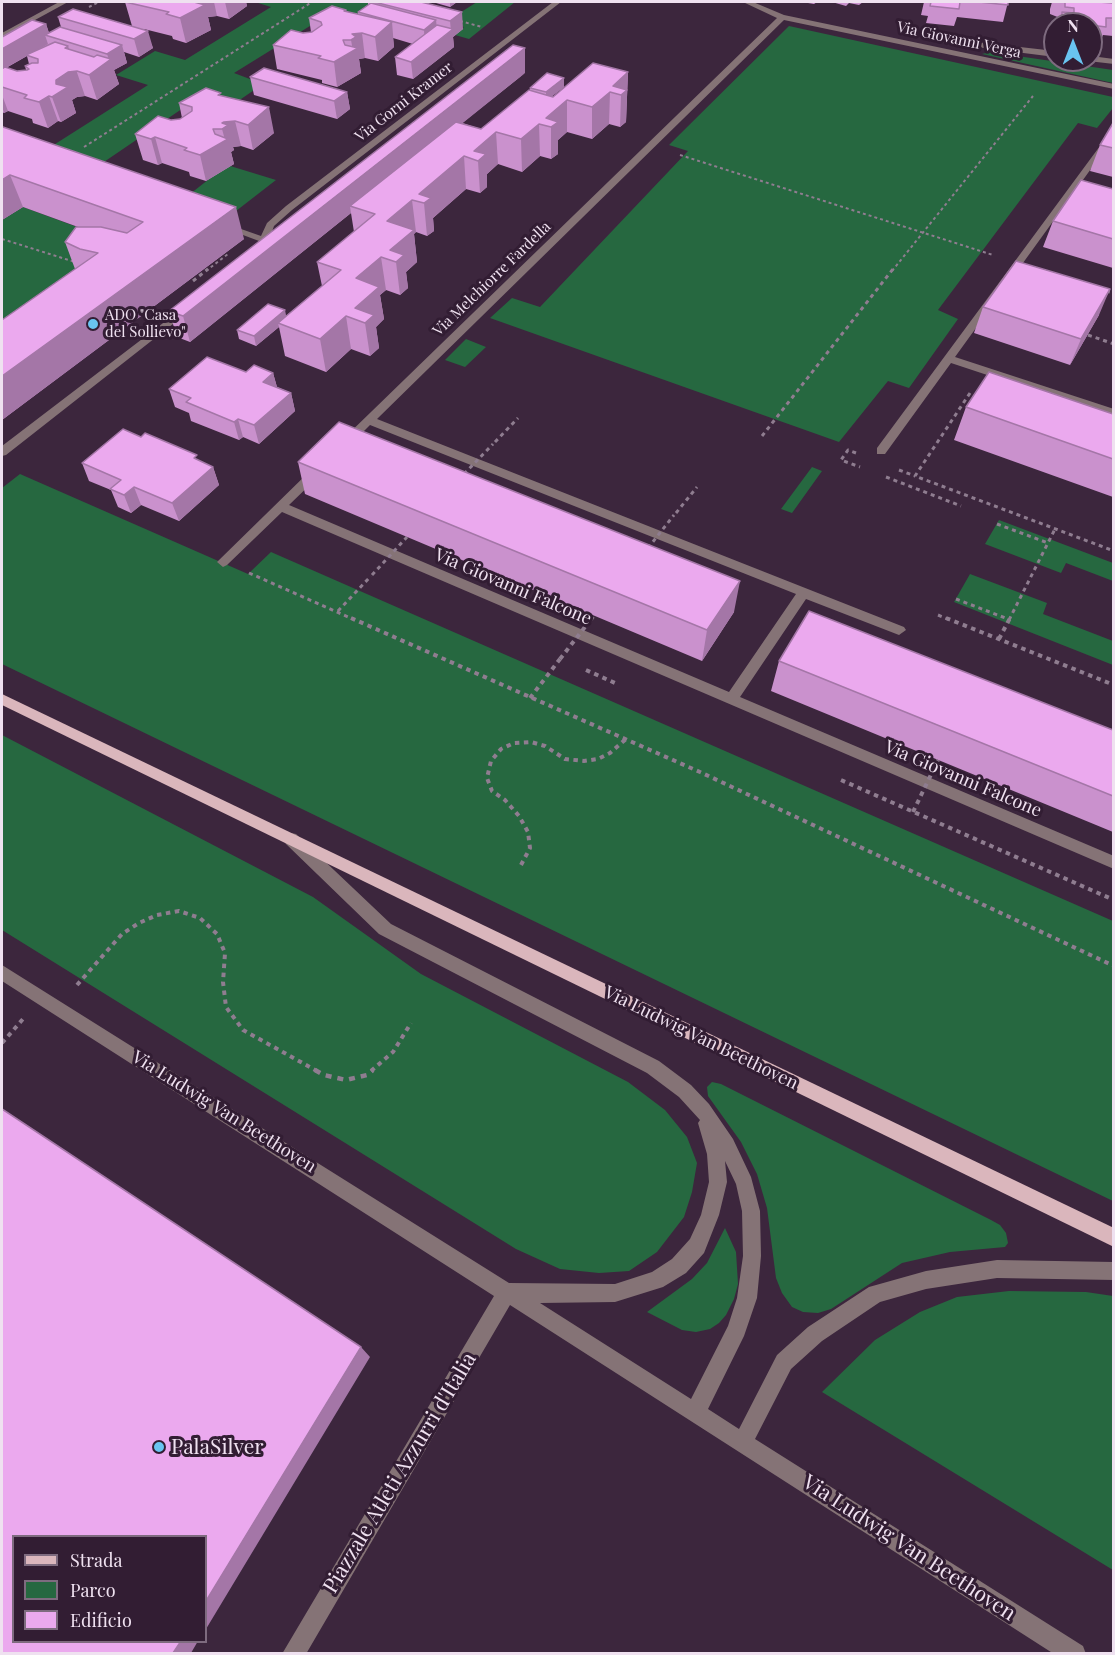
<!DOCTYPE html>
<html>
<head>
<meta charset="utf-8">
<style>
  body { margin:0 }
  #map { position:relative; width:1115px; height:1655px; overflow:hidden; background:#3c263d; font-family:"Playfair Display",serif }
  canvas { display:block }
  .frame { position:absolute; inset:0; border:3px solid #efe1f0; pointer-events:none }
  .legend { position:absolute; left:12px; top:1535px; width:195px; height:108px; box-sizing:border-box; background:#321d33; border:2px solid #7e6b7f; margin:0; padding:8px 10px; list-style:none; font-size:18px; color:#efe1f0 }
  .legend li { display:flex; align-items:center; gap:12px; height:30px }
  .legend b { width:30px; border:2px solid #7e6b7f }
  .north { position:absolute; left:1043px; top:12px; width:60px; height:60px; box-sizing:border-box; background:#321d33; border:2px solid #7e6b7f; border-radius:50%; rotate:0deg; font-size:16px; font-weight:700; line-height:24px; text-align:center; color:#efe1f0 }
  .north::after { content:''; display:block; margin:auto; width:21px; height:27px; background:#69c4f1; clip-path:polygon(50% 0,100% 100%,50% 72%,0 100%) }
</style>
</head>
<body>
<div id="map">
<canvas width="1115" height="1655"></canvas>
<div class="frame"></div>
<ul class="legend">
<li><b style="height:8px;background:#dab6bc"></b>Strada</li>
<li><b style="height:16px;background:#266840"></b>Parco</li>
<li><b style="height:16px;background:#eba9ee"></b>Edificio</li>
</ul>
<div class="north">N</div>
</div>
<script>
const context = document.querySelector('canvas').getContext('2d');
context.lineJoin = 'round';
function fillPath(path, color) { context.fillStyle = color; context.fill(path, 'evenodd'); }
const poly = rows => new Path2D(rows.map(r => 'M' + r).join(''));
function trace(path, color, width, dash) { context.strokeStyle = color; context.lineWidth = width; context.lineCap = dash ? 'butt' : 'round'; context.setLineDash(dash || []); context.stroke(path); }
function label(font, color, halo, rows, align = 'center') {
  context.font = font + ' "Playfair Display",serif'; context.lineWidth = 6; context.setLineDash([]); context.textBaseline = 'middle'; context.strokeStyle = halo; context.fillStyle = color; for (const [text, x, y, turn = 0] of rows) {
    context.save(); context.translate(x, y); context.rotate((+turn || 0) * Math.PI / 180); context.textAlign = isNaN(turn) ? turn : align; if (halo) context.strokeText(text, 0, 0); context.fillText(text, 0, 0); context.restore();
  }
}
const green = poly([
  [255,2,410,2,458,14,477,2,515,2,469,39,455,35,464,27,382,6,350,29,318,21,234,73,263,84,222,112,192,102,101,164,190,194,227,165,276,180,227,218,52,146,148,85,116,75,155,51,185,60,271,7],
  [789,26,1113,97,1113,108,1097,128,1078,123,938,310,958,319,909,388,888,381,839,442,490,318,512,298,540,307,688,151,669,145],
  [990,52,1113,70,1113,83,982,54],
  [23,207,153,255,2,363,2,220],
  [466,339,486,347,465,367,445,360],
  [812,467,822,471,792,513,781,509],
  [20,474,248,574,271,552,1113,921,1113,1201,2,664,2,488],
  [999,520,1113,563,1113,581,1066,563,1061,573,985,544],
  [970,574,1047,603,1043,614,1113,641,1113,665,954,602],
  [2,735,313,897,421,974,628,1082,665,1110,687,1137,697,1163,692,1192,684,1217,657,1252,629,1271,599,1273,560,1269,516,1249,2,930],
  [712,1082,721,1084,991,1220,1000,1225,1006,1233,1008,1243,1005,1247,950,1252,902,1263,831,1309,818,1313,803,1312,792,1307,782,1293,776,1278,767,1208,757,1174,741,1142,708,1096,707,1087],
  [725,1228,736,1252,738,1284,734,1299,726,1315,719,1323,710,1329,696,1332,682,1330,647,1312,692,1279,707,1263],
  [1009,1291,1086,1292,1113,1296,1113,1570,822,1392,875,1340,920,1312,957,1297]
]);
const pathFar3 = poly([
  [89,7,99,2],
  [460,21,482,27],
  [84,147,312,2],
  [680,155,993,255],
  [2,239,75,262],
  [206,271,228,254],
  [892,271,1033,96]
]);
const pathFar2 = poly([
  [193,281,208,269],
  [1106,291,1114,293],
  [1088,335,1114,344],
  [970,393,915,476,1114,551],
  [762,436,893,269],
  [495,442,518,418],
  [856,453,848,450,841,460,860,467],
  [899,470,915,476],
  [886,477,961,506],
  [676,513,697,487],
  [997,524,1048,543],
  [249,573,355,620],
  [956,599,1008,619],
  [338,611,371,576],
  [938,615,950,620],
  [1009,620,1055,529]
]);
const pathFar1 = poly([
  [351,618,700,772,1114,966],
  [946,618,1114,685],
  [999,639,1010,618],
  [586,670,615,683],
  [530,698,560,659],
  [841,780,1114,900],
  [521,865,530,848,528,832,519,816,505,800,492,791,487,778,491,761,501,749,514,743,531,742,545,746,565,759,584,761,598,759,610,753,626,739],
  [77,985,122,934,139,923,157,915,179,911,200,918,217,934,225,953,223,982,226,1007,243,1030,317,1071],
  [2,1043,23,1019],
  [371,1071,393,1052,411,1023]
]);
const path = poly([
  [315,1070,324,1075,346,1080,367,1075,373,1070]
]);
const minor = poly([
  [59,2,68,2,2,38,2,33,59,2],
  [553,2,561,2,292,210,274,226,267,246,260,255,251,253,259,241,219,226,224,223,261,236,267,223,286,206,553,2],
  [743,2,753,2,784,15,1114,84,1114,89,784,20,377,419,904,627,906,630,899,635,806,599,740,697,1114,856,1114,869,282,512,227,565,223,567,217,562,312,469,316,468,322,472,320,475,289,505,729,692,796,594,370,425,348,447,344,448,338,444,777,18,743,2],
  [932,37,1055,51,1055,57,929,41,929,37,932,37],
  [1091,56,1114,59,1114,64,1088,61,1091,60,1091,56],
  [1114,127,1114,137,955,357,1114,409,1114,417,951,363,885,454,877,454,877,448,1114,127],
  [188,304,192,305,192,309,6,455,2,456,2,446,188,304],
  [291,833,296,834,391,924,659,1061,691,1085,709,1104,733,1139,751,1177,760,1211,761,1256,757,1298,744,1336,708,1409,739,1429,777,1355,808,1327,869,1287,926,1271,997,1260,1114,1262,1114,1280,997,1278,926,1289,880,1302,822,1341,791,1369,755,1439,1083,1646,1086,1654,1054,1654,510,1305,306,1654,282,1654,494,1296,2,981,2,965,509,1283,615,1284,652,1272,672,1259,690,1239,701,1215,709,1182,707,1154,698,1123,700,1120,679,1097,647,1073,379,934,286,844,283,839,286,834,291,833],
  [725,1161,736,1184,742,1211,743,1256,737,1298,728,1326,691,1399,540,1303,615,1302,663,1287,686,1273,704,1253,719,1215,727,1182,725,1161]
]);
const major = poly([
  [2,694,1114,1228,1114,1247,2,705,2,694]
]);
const pathBridgeFar1 = poly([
  [464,474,493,444],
  [648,548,674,515],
  [372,575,407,537],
  [591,620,594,616]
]);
const pathBridge = poly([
  [560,659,592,618],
  [913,812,938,760]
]);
const wall = poly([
  [125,2,246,2,247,6,229,19,217,16,208,17,211,30,186,43,173,39,172,36,144,29,153,48,139,57,124,52,127,63,114,70,119,84,97,100,85,96,77,97,72,100,76,113,61,122,58,121,48,128,33,123,32,119,8,111,4,113,2,112,2,37,46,24,49,33,61,27,58,17,132,26],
  [27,56,29,64,25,66,26,70,17,71,6,68],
  [368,2,421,2,463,29,453,37,454,47,413,79,397,75,395,57,413,44,393,38,394,47,378,61,365,58,359,59,361,73,337,87,322,83,322,80,277,69,273,45,303,33,311,32,309,18,347,12,358,14,358,12,368,5],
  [436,2,462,2,457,2,450,7,436,3],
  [802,2,817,2,814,4],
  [832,2,863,2,859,5,849,3,846,6],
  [924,2,1008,2,1003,22,957,17,954,26,926,23,928,16,921,15],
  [1052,2,1098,2,1113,3,1113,36,1103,35,1099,44,1091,43,1091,24,1058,24,1060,18,1050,14,1050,9],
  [628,72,626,122,620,127,609,124,592,139,567,132,558,140,558,154,551,159,540,156,522,172,498,164,487,174,487,187,480,193,466,189,433,218,434,231,427,236,416,232,414,234,417,262,406,272,408,288,400,295,386,290,380,295,384,319,376,327,379,348,370,356,351,349,326,372,285,356,279,327,256,346,239,339,237,330,286,316,322,286,317,262,354,232,351,213,190,342,177,337,169,311,525,73,462,123,481,129,530,90,530,88,564,87,552,96,553,97],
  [250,77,347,92,350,109,337,119,254,95],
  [222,96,274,133,253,150,241,146,233,147,234,150,231,152,234,164,206,181,190,176,189,172,162,163,158,165,143,160,135,134,171,120,180,119,182,118,179,103],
  [1113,123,1113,177,1090,171,1100,145],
  [2,127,244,239,2,420,2,320,75,269,65,242,78,227,23,207,2,220],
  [1113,189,1113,268,1043,247,1053,221],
  [983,307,1099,315,1070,365,974,333],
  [246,372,273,373,277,387,291,393,295,411,259,444,243,437,239,440,191,421,189,413,175,407,169,389],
  [966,407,1113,414,1113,497,954,440],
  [199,461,213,467,219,485,179,521,141,505,131,513,118,507,111,490,89,481,82,463],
  [298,462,734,612,702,661,305,494],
  [779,661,1113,730,1113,832,771,691]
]);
const shadedWall = poly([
  [194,2,214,2,217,16,208,17,211,30,186,43,180,18],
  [225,2,246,2,247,6,229,19],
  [450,2,457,2,450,7],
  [462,12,463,29,453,37,454,47,413,79,411,62,451,31,450,21],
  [436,20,438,38,425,47,424,30],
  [392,22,394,47,378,61,375,37],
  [46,24,50,36,45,35,48,44,2,70,2,49],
  [148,31,153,48,139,57,134,39],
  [362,33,365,58,359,59,361,73,337,87,334,62,353,51,351,40,352,34],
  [122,45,127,63,114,70,119,84,97,100,89,75,109,60,107,54],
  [68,46,85,96,77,97,72,100,76,113,61,122,52,97,56,84,56,80,65,48],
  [525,48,525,73,357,208,350,206,351,213,190,342,183,316],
  [628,72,626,122,620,127,621,95,613,86],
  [564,78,564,87,546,101,546,92],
  [347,92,350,109,337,119,334,101],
  [610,92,609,124,592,139,592,107],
  [2,95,8,111,4,113,2,106],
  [49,96,58,121,48,128,39,102],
  [567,100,567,132,558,140,558,154,551,159,551,127,546,118],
  [269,107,274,133,253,150,248,125],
  [235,121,241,146,233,147,234,150,231,152,234,164,206,181,200,155,225,140,222,129,222,123,224,122],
  [539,124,540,156,522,172,521,139],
  [496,132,498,164,487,174,487,187,480,193,478,161,474,151],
  [155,137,162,163,158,165,151,139],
  [464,156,466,189,433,218,434,231,427,236,424,203,419,194],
  [10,175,23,207,2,220,2,180],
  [412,200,416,232,414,234,417,262,406,272,408,288,400,295,396,262,391,260,387,221],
  [236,207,244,239,2,420,2,376],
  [381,257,386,290,380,295,384,319,376,327,379,348,370,356,365,323,355,308,356,278],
  [1110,289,1099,315,1070,365,1081,339],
  [285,310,287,320,278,323,279,327,256,346,254,336],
  [346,316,351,349,326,372,320,339],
  [273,373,278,391,263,382],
  [291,393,295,411,259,444,254,425],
  [238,419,243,437,239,440,234,422],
  [213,467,219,485,179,521,172,503],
  [134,487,141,505,131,513,124,495],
  [740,581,734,612,702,661,707,630],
  [361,1347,370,1357,206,1629,206,1601],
  [181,1641,198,1641,191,1653,173,1653]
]);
const building = poly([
  [125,2,194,2,205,5,180,18,166,14,169,12,125,2],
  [374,2,421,2,462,12,450,21,374,2],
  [931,2,960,2,959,9,930,6,931,2],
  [979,2,1008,2,1008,5,979,2],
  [1065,2,1098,2,1113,3,1113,18,1106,18,1106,27,1091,25,1091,24,1067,22,1068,16,1062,15,1062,12,1074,13,1074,8,1065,7,1065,2],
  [371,3,436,20,424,30,358,12,371,3],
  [332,6,346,10,344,11,392,22,375,37,362,33,352,34,356,37,351,40,343,40,345,45,358,48,334,62,318,58,321,56,273,45,291,30,303,33,312,32,322,25,321,22,309,18,332,6],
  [73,9,148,31,134,39,58,17,73,9],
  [32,20,46,24,2,49,2,37,32,20],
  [437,25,453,29,411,62,395,57,437,25],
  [60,27,122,45,107,54,45,35,60,27],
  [55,42,68,46,65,48,94,57,97,55,111,59,89,75,77,71,68,72,56,80,56,84,68,87,52,97,49,96,39,102,24,98,27,95,2,87,2,69,5,67,17,71,27,70,29,69,25,66,32,63,38,63,38,59,26,55,55,42],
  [513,45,525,48,183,316,169,311,513,45],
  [593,63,628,72,613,86,627,90,621,95,610,92,592,107,567,100,546,118,558,122,551,127,539,124,521,139,496,132,474,151,486,154,478,161,464,156,419,194,431,198,424,203,412,200,387,221,414,230,390,250,404,255,396,262,381,257,356,278,379,287,355,308,374,315,365,323,346,316,320,339,278,323,341,270,317,262,375,214,350,206,456,122,481,129,529,90,553,97,593,63],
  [264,68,347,92,334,101,250,77,264,68],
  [547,73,564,78,546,92,530,88,547,73],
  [206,88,221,93,218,95,269,107,248,125,235,121,224,122,222,123,228,125,222,129,213,129,215,134,228,139,200,155,184,150,187,148,155,137,151,139,135,134,158,116,171,120,180,119,192,111,192,107,179,103,206,88],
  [1113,123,1113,148,1100,145,1113,123],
  [2,127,3,127,236,207,2,376,2,320,98,253,80,249,65,242,76,227,101,227,127,233,143,222,10,175,2,180,2,127],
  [1081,180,1113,189,1113,239,1053,221,1081,180],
  [1016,261,1110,289,1081,339,983,307,1016,261],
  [268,304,285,310,254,336,237,330,268,304],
  [207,357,246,372,254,365,273,373,263,382,291,393,254,425,238,419,234,422,186,402,191,398,169,389,207,357],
  [989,372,1113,414,1113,459,966,407,989,372],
  [339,422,740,581,707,630,298,462,339,422],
  [123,429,141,437,145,433,197,455,194,458,213,467,172,503,134,487,124,495,110,489,121,480,82,463,123,429],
  [809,611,1113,730,1113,796,779,661,809,611],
  [2,1109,361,1347,206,1601,206,1536,14,1536,14,1641,181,1641,173,1653,2,1653,2,1109]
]);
const markers = [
  [93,324,6,"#69c4f1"],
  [159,1447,6,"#69c4f1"]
];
const farStreetnames = [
  ["Via Giovanni Verga",959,40,12],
  ["Via Gorni Kramer",404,102,-38],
  ["Via Melchiorre Fardella",492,279,-44]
];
const farPoinames = [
  ["ADO \"Casa",105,315],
  ["del Sollievo\"",105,332]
];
const streetNames = [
  ["Via Giovanni Falcone",513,587,23],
  ["Via Giovanni Falcone",963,779,23],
  ["Via Ludwig Van Beethoven",701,1038,26],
  ["Via Ludwig Van Beethoven",224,1112,32]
];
const nearPoinames = [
  ["PalaSilver",171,1447]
];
const nearStreetnames = [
  ["Piazzale Atleti Azzurri d'Italia",400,1473,-59],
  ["Via Ludwig Van Beethoven",909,1548,33]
];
fillPath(green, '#266840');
trace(pathFar3, '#8f7d90', 2, [3, 3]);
trace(pathFar2, '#8f7d90', 3, [4, 4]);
trace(pathFar1, '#8f7d90', 4, [4.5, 4.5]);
trace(path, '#8f7d90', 4.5, [6, 6]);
fillPath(minor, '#857376');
fillPath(major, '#dab6bc');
trace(pathBridgeFar1, '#8f7d90', 3, [4, 4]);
trace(pathBridge, '#8f7d90', 4, [4.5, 4.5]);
fillPath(wall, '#ca91cd');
fillPath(shadedWall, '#a476a7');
fillPath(building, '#eba9ee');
trace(building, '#a476a7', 1.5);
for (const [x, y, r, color] of markers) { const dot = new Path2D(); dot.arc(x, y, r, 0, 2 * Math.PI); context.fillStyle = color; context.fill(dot); trace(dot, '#321d33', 2); }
label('15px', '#efe1f0', '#321d33', farStreetnames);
label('15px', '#efe1f0', '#321d33', farPoinames, 'left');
label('18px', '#efe1f0', '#321d33', streetNames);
label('21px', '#efe1f0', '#321d33', nearPoinames, 'left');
label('21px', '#efe1f0', '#321d33', nearStreetnames);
</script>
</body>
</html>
